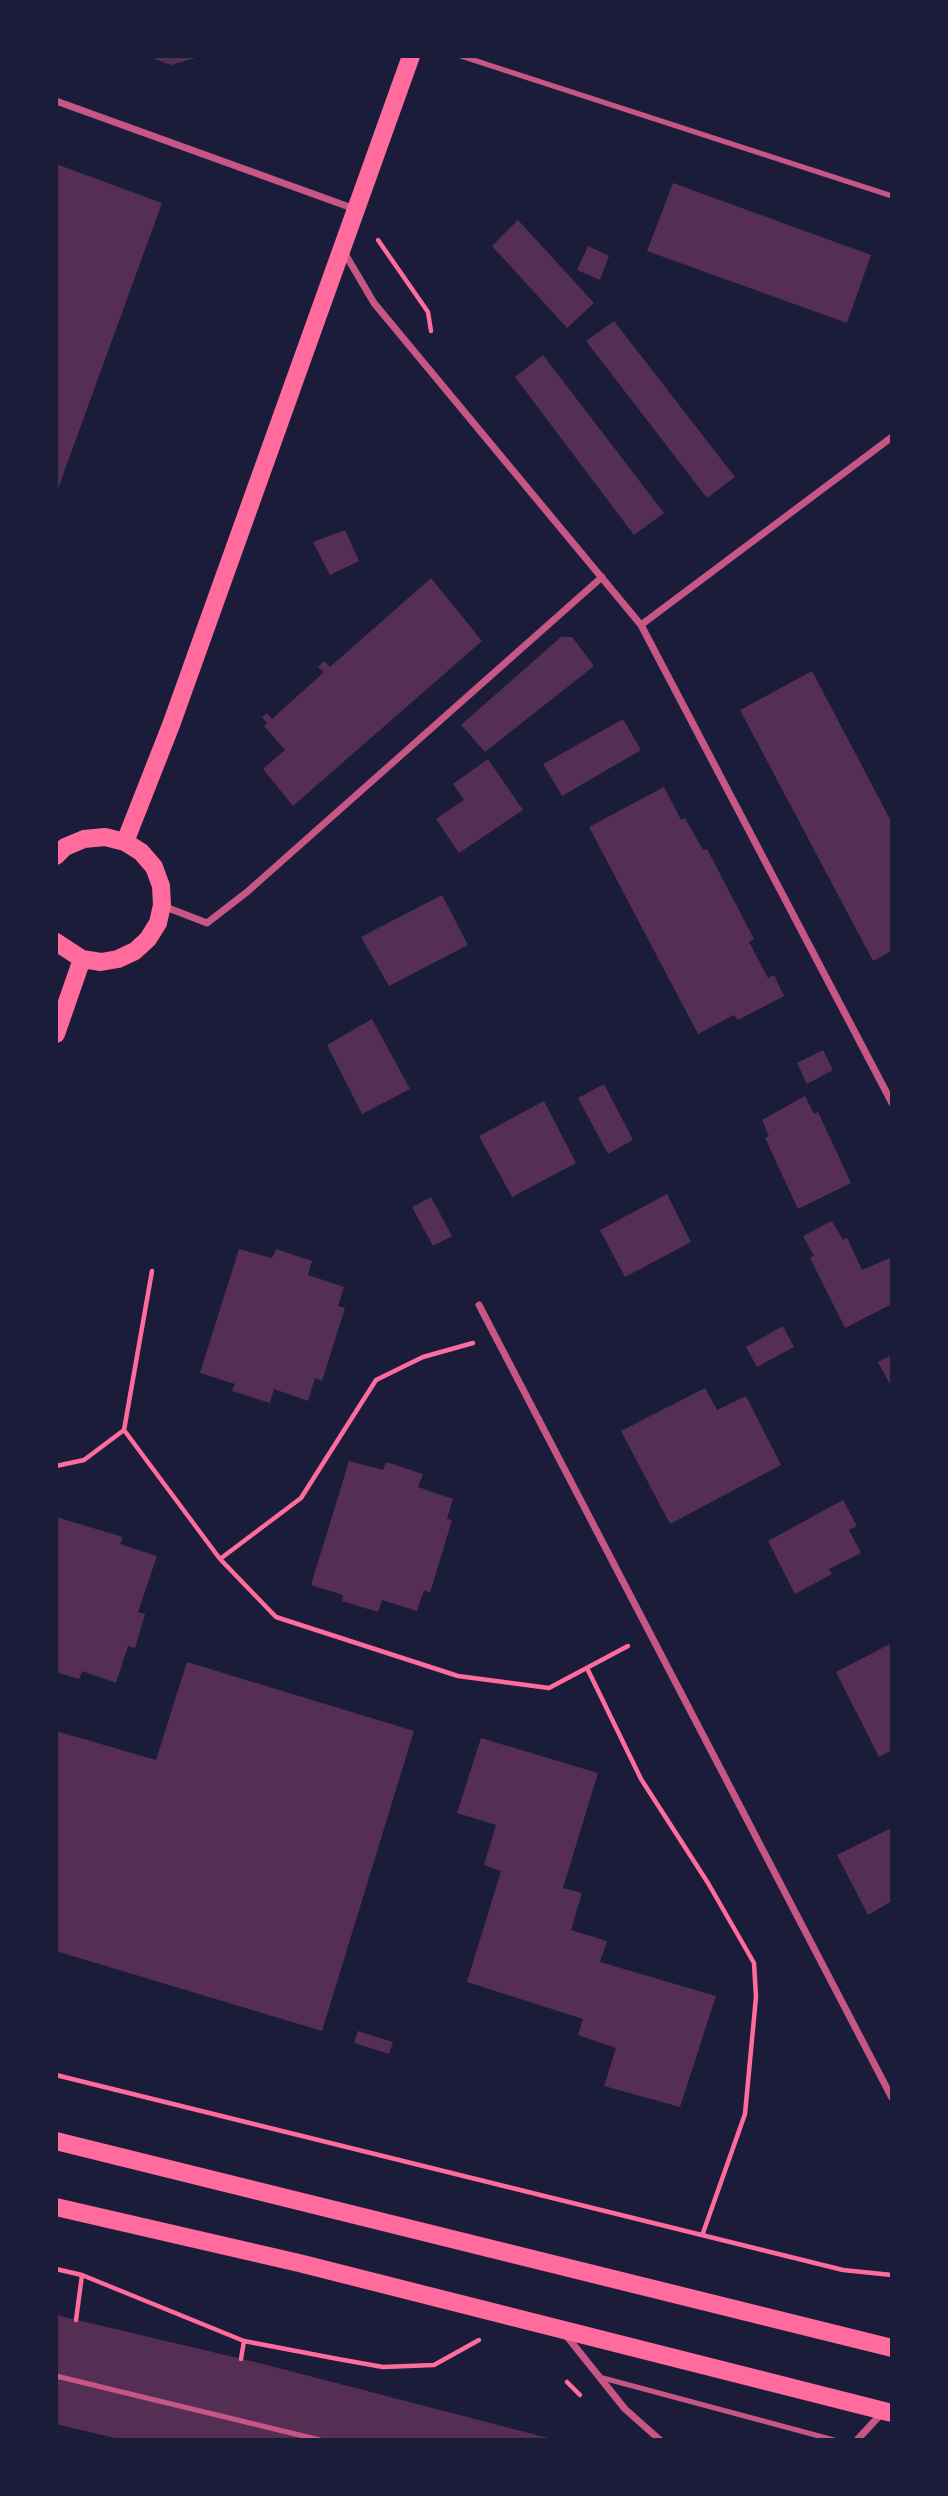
<!DOCTYPE html>
<html>
<head>
<meta charset="utf-8">
<style>
  body { margin:0 }
  #map { position:relative; width:948px; height:2496px; overflow:hidden; background:#1b1b3a; font-family:Ubuntu,sans-serif }
  canvas { display:block }
  .frame { position:absolute; inset:0; border:58px solid #1b1b3a; pointer-events:none }
</style>
</head>
<body>
<div id="map">
<canvas width="948" height="2496"></canvas>
<div class="frame"></div>
</div>
<script>
const context = document.querySelector('canvas').getContext('2d');
context.lineJoin = 'round';
function fillPath(path, color) { context.fillStyle = color; context.fill(path, 'evenodd'); }
const poly = rows => new Path2D(rows.map(r => 'M' + r).join(''));
function trace(path, color, width, dash) { context.strokeStyle = color; context.lineWidth = width; context.lineCap = dash ? 'butt' : 'round'; context.setLineDash(dash || []); context.stroke(path); }
const building = poly([
  [147,56,199,56,199,57,171,65],
  [56,164,162,203,56,494],
  [673,183,871,255,847,323,647,251],
  [518,220,594,303,567,328,492,246],
  [588,246,609,256,600,280,577,270],
  [614,321,735,477,707,498,586,341],
  [543,355,664,513,634,535,515,377],
  [345,530,359,561,330,575,313,542],
  [431,578,482,641,293,806,263,769,285,750,264,726,267,723,262,717,267,713,272,719,324,672,318,667,324,661,330,667],
  [561,637,572,637,594,666,485,752,461,725],
  [812,671,892,823,892,951,873,961,740,710],
  [623,719,641,750,562,796,543,764],
  [488,759,523,810,459,853,436,819,464,800,453,784],
  [664,787,681,820,685,818,703,850,707,849,754,939,749,942,768,978,774,975,784,996,738,1020,734,1015,698,1034,589,827],
  [442,895,468,945,389,986,361,937],
  [372,1019,410,1089,362,1114,327,1045],
  [823,1050,833,1070,807,1084,797,1063],
  [604,1084,633,1140,608,1154,578,1098],
  [805,1096,814,1114,818,1112,851,1183,798,1209,765,1138,769,1136,762,1120],
  [544,1101,576,1163,512,1197,479,1136],
  [667,1194,691,1242,625,1277,600,1230],
  [431,1197,452,1236,433,1246,412,1207],
  [832,1221,843,1240,847,1238,862,1270,892,1257,892,1304,845,1328,810,1258,814,1256,803,1236],
  [239,1249,272,1258,276,1249,312,1261,308,1275,344,1287,338,1306,345,1308,322,1381,315,1378,308,1401,274,1389,270,1403,232,1391,235,1384,200,1373],
  [783,1326,794,1347,757,1367,746,1347],
  [892,1355,892,1388,878,1362],
  [705,1388,717,1410,746,1396,781,1465,670,1524,621,1431],
  [349,1461,383,1470,386,1462,423,1474,418,1487,453,1499,447,1519,452,1520,430,1593,424,1590,417,1611,382,1600,378,1612,342,1601,343,1595,311,1585],
  [843,1500,857,1526,849,1530,861,1553,829,1569,832,1574,795,1594,768,1541],
  [56,1517,123,1537,120,1544,157,1556,138,1612,145,1614,135,1648,128,1646,116,1683,82,1671,79,1679,56,1672],
  [890,1644,892,1750,879,1757,836,1672],
  [187,1662,414,1731,322,2031,56,1951,56,1731,156,1760],
  [481,1738,598,1773,563,1888,582,1893,571,1930,607,1941,600,1962,716,1996,680,2107,604,2086,616,2048,578,2035,583,2019,467,1982,501,1871,484,1865,496,1825,457,1813],
  [889,1829,892,1829,892,1901,868,1915,837,1855],
  [358,2031,393,2042,389,2054,354,2043],
  [56,2315,263,2364,556,2440,123,2440,56,2424]
]);
const path = poly([
  [378,240,428,312,431,331],
  [124,1430,220,1559,301,1498,376,1380,423,1357,473,1343],
  [56,1466,84,1460,124,1430,152,1271],
  [220,1559,276,1617,458,1676,549,1688,628,1646],
  [587,1668,641,1779,708,1883,754,1963,756,1997,745,2114,703,2233],
  [56,2075,843,2270,892,2275],
  [56,2269,82,2275,244,2341,338,2359,383,2367,434,2365,479,2340],
  [76,2320,82,2275],
  [241,2359,244,2341],
  [567,2382,580,2395]
]);
const service = poly([
  [461,56,892,196],
  [56,2376,320,2440],
  [603,2378,834,2440]
]);
const minor = poly([
  [56,101,355,209],
  [344,252,374,303,641,625,892,1103],
  [641,625,892,437],
  [163,906,207,923,247,892,602,577],
  [479,1305,892,2098],
  [565,2334,625,2409,660,2440],
  [857,2440,883,2412]
]);
const primary = poly([
  [125,842,171,725,411,56],
  [56,856,65,847,84,839,105,837,125,842,141,852,154,867,161,886,162,905,158,923,148,939,135,951,118,959,101,962,82,959,56,942],
  [56,1034,82,959],
  [56,2141,892,2348],
  [56,2207,299,2263,892,2413]
]);
fillPath(building, '#542f53');
trace(path, '#ff6b9d', 4.5);
trace(service, '#c65784', 5);
trace(minor, '#c65784', 7);
trace(primary, '#ff6b9d', 18);
</script>
</body>
</html>
